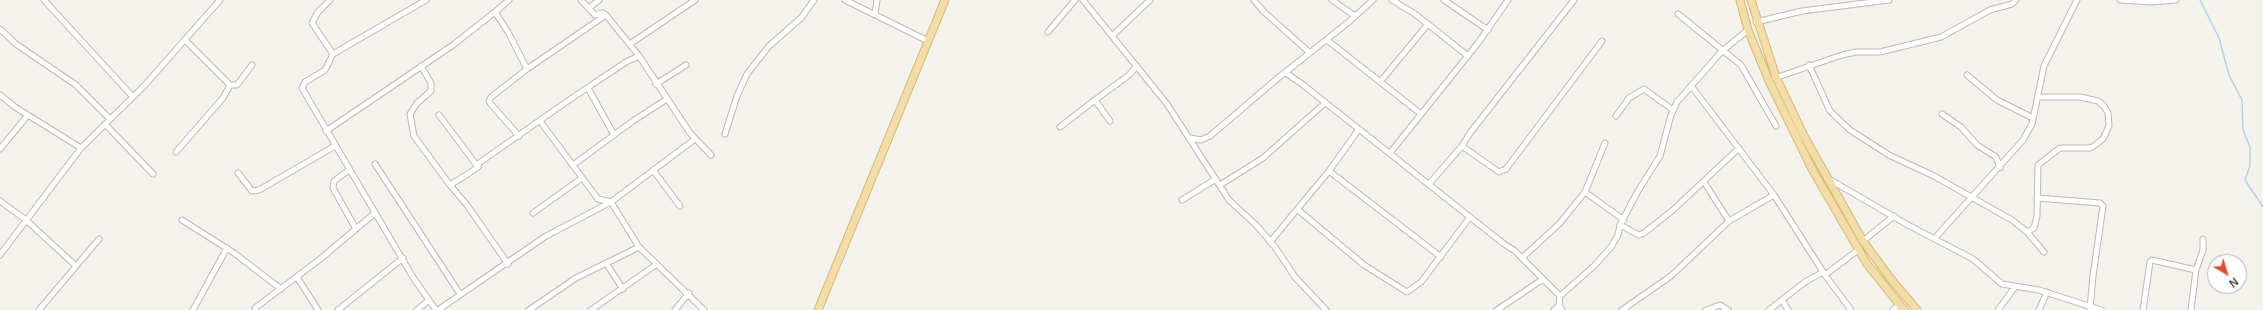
<!DOCTYPE html>
<html>
<head>
<meta charset="utf-8">
<style>
  body { margin:0 }
  #map { position:relative; width:2263px; height:310px; overflow:hidden; background:#f4f2ec; font-family:Arial,sans-serif }
  canvas { display:block }
  .north { position:absolute; left:2207px; top:254px; width:40px; height:40px; box-sizing:border-box; background:#fff; border:1px solid #b6b3b0; border-radius:50%; rotate:142deg; font-size:11px; font-weight:700; line-height:16px; text-align:center; color:#48423a }
  .north::after { content:''; display:block; margin:auto; width:14px; height:18px; background:#e05037; clip-path:polygon(50% 0,100% 100%,50% 72%,0 100%) }
</style>
</head>
<body>
<div id="map">
<canvas width="2263" height="310"></canvas>
<div class="north">N</div>
</div>
<script>
const context = document.querySelector('canvas').getContext('2d');
context.lineJoin = 'round';
const poly = rows => new Path2D(rows.map(r => 'M' + r).join(''));
function trace(path, color, width, dash) { context.strokeStyle = color; context.lineWidth = width; context.lineCap = dash ? 'butt' : 'round'; context.setLineDash(dash || []); context.stroke(path); }
const stream = poly([
  [2200,0,2219,38,2229,75,2242,100,2243,130,2250,147,2250,166,2245,180,2263,207]
]);
const minor = poly([
  [44,0,133,97],
  [330,0,318,12,312,23,333,54,325,70,305,82,302,88,414,279,436,310],
  [581,0,595,15,602,13,606,15,639,56,690,133,711,155],
  [845,0,928,41],
  [1083,0,1167,104,1229,200,1256,225,1275,247,1295,277,1326,310],
  [1254,0,1263,11,1310,53],
  [1332,0,1355,16],
  [1392,0,1415,14,1468,56],
  [1444,0,1488,30],
  [2120,0,2151,2,2176,0],
  [589,8,599,0],
  [495,12,509,0],
  [875,14,877,0],
  [1678,14,1741,65,1776,126],
  [1756,22,1802,11,1889,0],
  [0,29,16,44,76,85,110,119],
  [1048,32,1075,0],
  [1112,36,1150,0],
  [185,40,230,85,237,85,252,65],
  [1327,40,1421,114],
  [630,44,695,0],
  [333,54,426,0],
  [1809,65,1830,111,1850,130,1889,155,1934,176,2012,220,2027,232,2044,252],
  [421,66,431,83,431,91,417,103,410,114,414,136,450,185,468,174,478,167,479,163,572,98,626,62,639,56],
  [1286,73,1302,84,1504,244,1515,251,1560,296],
  [1967,75,1997,100,2033,118],
  [1775,78,1842,55,1856,52,1880,52,1941,37,1990,10,2012,4,2016,0],
  [1380,82,1428,24],
  [656,84,686,65],
  [1692,87,1774,195,1825,275,1851,310],
  [588,88,614,135],
  [0,95,15,107,81,148],
  [1942,114,1961,127,1977,145,1996,157,2000,168],
  [439,115,478,167],
  [1616,116,1629,98,1644,89,1673,110],
  [540,121,598,199,611,202,639,247],
  [1110,121,1095,100,1129,75,1137,66],
  [105,124,153,174],
  [1060,127,1095,100],
  [326,131,453,45,495,12,508,32,527,69],
  [725,134,737,96,747,74,769,46,801,18,814,0],
  [519,136,490,103,489,101,491,97,527,69,606,15],
  [1190,138,1201,140,1210,136,1278,78,1350,21,1373,0],
  [1462,146,1499,172,1506,169,1602,41],
  [0,149,28,115],
  [176,152,223,98,230,85],
  [1390,153,1478,43,1508,0],
  [375,164,460,294],
  [573,165,633,121,667,99],
  [349,170,334,181,333,188,356,229],
  [653,170,680,206],
  [1329,171,1441,257],
  [238,173,252,191,259,190,335,146],
  [1827,178,1908,225,1973,259,2002,284,2039,290,2101,310],
  [1704,182,1729,221],
  [1429,184,1462,146,1470,133,1574,0],
  [450,185,467,205,508,264],
  [1220,185,1263,158,1325,103],
  [1585,192,1605,143],
  [2037,198,2100,203,2103,206,2093,276,2090,309],
  [1182,200,1216,179],
  [0,201,26,220,76,266],
  [1298,210,1364,265,1407,292,1421,282,1470,217],
  [533,213,582,178],
  [182,220,234,253,281,289],
  [1620,225,1639,235,1644,233,1673,210,1739,148],
  [2027,232,2034,228,2037,216,2038,165,2060,148,2091,148,2103,139,2109,126,2108,113,2104,106,2098,101,2080,97,2038,97],
  [1935,238,2023,140,2032,124,2044,66,2077,0],
  [1863,241,1894,216],
  [1270,242,1329,171,1359,129],
  [0,255,81,148,144,86,220,0],
  [1523,257,1560,223,1585,192,1624,220],
  [606,263,623,289],
  [1825,275,1858,250],
  [297,277,318,310],
  [1782,300,1788,310],
  [39,310,99,239],
  [193,310,227,248],
  [256,310,255,308,319,260,375,213],
  [338,310,403,258],
  [417,310,429,300],
  [438,310,546,236,611,202,695,139],
  [529,310,576,278,639,247,704,310],
  [591,310,657,264],
  [675,310,689,293],
  [1497,310,1543,279],
  [1554,310,1559,306],
  [1562,310,1559,306,1560,296,1594,266,1611,247,1618,235,1620,225,1638,191,1660,156,1671,115,1677,102,1722,51,1748,30],
  [1622,310,1671,276,1729,221,1774,195],
  [1706,310,1720,305,1728,310],
  [1769,310,1805,282,1823,272],
  [1893,310,1899,305],
  [1998,310,2015,287],
  [2039,310,2047,292],
  [2143,310,2150,262,2152,260,2196,270],
  [2191,310,2196,270,2203,250,2203,239]
]);
const major = poly([
  [1740,0,1748,30,1769,81,1812,169,1867,264,1904,310],
  [1751,0,1776,77,1804,136,1863,241,1890,278,1917,310],
  [818,310,945,0]
]);
trace(stream, '#b0d2e9', 1.5);
trace(minor, '#bfb9af', 7);
trace(major, '#d6ba78', 9);
trace(minor, '#fff', 5);
trace(major, '#f3dda6', 7);
</script>
</body>
</html>
